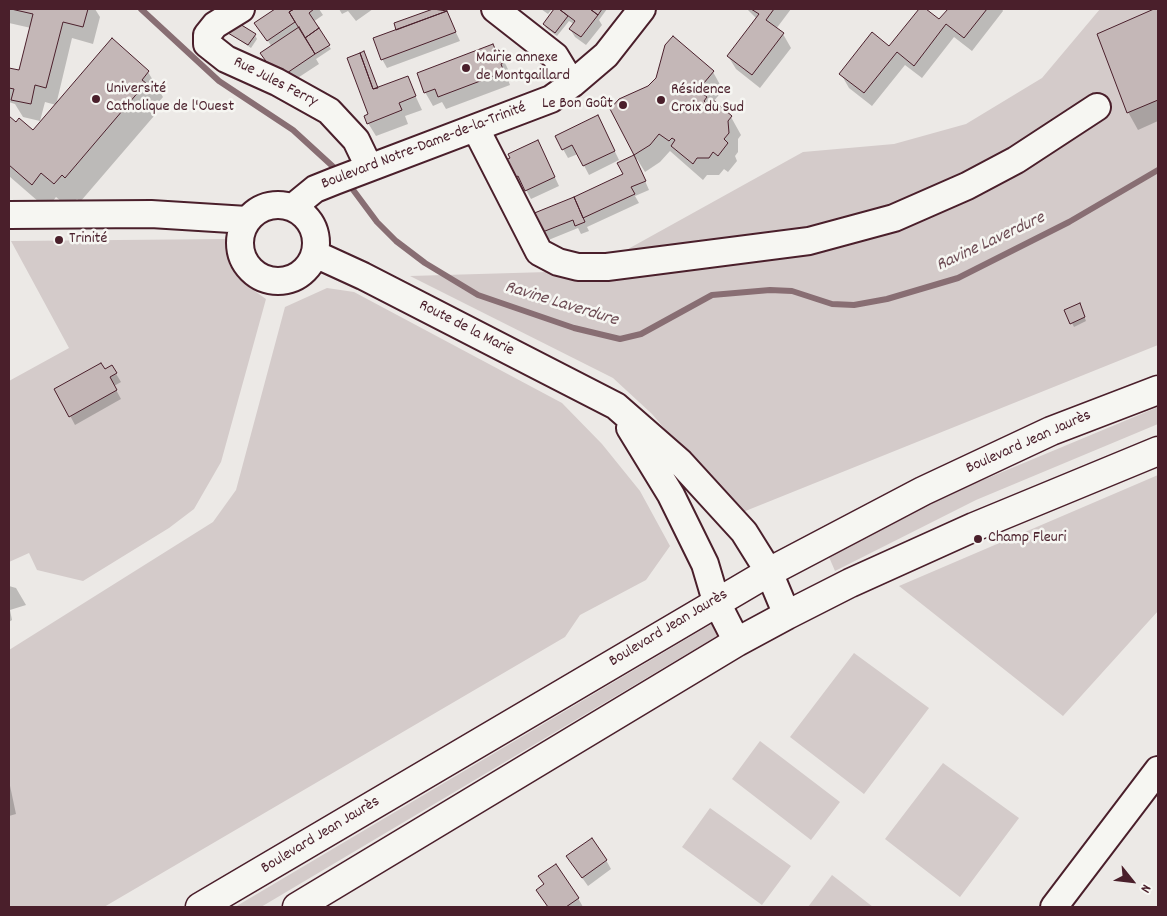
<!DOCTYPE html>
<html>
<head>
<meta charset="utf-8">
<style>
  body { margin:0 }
  #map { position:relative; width:1167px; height:916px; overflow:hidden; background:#ece9e6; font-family:Dekko,sans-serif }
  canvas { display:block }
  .frame { position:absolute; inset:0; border:10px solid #4a1f2b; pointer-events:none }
  .north { position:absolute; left:1107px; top:856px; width:50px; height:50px; -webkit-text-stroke:4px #f6f6f2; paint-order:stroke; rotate:119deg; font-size:14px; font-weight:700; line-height:20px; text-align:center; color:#4a1f2b }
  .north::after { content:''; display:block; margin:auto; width:18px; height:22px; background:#4a1f2b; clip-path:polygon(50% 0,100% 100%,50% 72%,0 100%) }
</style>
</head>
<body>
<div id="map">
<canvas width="1167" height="916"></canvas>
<div class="frame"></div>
<div class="north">N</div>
</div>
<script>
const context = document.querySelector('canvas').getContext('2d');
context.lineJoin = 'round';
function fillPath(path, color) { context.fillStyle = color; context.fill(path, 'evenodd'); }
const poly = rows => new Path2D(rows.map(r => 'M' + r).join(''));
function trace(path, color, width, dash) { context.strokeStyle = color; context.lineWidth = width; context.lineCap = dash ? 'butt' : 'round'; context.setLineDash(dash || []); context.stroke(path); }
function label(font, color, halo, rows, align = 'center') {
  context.font = font + ' Dekko,sans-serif'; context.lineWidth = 5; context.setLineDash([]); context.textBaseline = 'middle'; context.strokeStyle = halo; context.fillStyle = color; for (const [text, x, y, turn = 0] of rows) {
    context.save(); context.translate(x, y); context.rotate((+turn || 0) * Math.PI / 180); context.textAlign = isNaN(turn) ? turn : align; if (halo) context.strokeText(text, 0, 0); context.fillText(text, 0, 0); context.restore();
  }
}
const green = poly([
  [1100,9,1158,9,1158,345,738,514,652,414,613,378,410,276,548,272,619,254,803,152,894,144,966,124,1042,78],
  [228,239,230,254,240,273,249,287,266,299,221,462,194,509,169,528,83,581,37,570,29,553,9,562,9,381,69,348,11,241],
  [327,288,354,292,562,403,602,444,640,491,670,546,646,580,580,615,565,637,104,907,9,907,9,650,213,522,236,490,285,307],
  [1158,407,1158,424,976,500,835,571,826,550,971,485],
  [1158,475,1158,611,1063,716,899,586],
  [715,622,722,633,261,907,235,907],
  [854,653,929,708,864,794,790,737],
  [760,741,840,802,811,840,732,779],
  [943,763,1019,818,960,897,885,839],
  [710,808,791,866,762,905,682,847],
  [832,875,873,907,808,907]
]);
const shadow = poly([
  [9,9,95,9,100,17,93,44,72,38,56,105,45,102,40,121,23,117,15,104,9,102,9,69,20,72,31,28,9,23],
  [277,9,319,9,323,15,313,22,331,49,316,59,319,64,293,81,274,73,272,47,256,23],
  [339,9,373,9,356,21,348,11,342,14],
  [436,9,445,9,460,41,387,68,382,59,397,31,395,24],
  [541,9,552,9,548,14],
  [555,9,607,9,599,20,602,25,586,45,575,37,570,29,574,24,569,21,557,36,546,28,544,24],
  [747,9,791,9,776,29,783,34,791,48,760,88,736,69,728,56,757,19],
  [920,9,923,9,940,21,949,9,1002,9,1003,11,972,51,954,37,922,78,905,65,872,106,849,88,841,74,890,48],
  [1158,9,1158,121,1138,130,1128,112,1099,34],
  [225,30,255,35,257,39,251,48],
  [674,37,713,72,723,90,713,102,731,117,741,135,738,139,738,152,735,156,737,161,728,172,724,169,719,175,707,175,703,180,670,151,660,162,645,172,637,159,636,160,649,190,635,196,639,203,587,227,589,231,581,234,578,228,546,241,541,232,624,175,619,163,635,156,611,109,649,87,657,79],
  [493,45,506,65,511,76,507,77,510,85,446,109,442,102,433,106,425,92],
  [148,72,163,97,157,104,160,109,80,202,77,199,69,208,56,197,47,209,9,176,9,117,16,124,33,132],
  [407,78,422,110,405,116,408,124,376,136,368,123,378,89],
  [602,125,619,160,589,175,578,154,568,158,563,149],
  [538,141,559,186,531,199,523,184,514,189,502,164],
  [1081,308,1086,321,1074,327,1066,311],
  [112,367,121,382,114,386,121,399,75,425,56,389],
  [9,586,16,588,26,605,10,610,12,620,9,622],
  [9,781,16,814,9,816],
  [606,860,611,869,588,886,573,865],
  [555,866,578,898,583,907,548,907,543,899,545,885]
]);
const stream = poly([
  [141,9,219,81,293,130,340,173],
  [348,183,377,222,396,241,425,263,478,295,574,328,620,339,641,334,712,295,770,290,792,291,832,304,854,305,887,299,958,278,1069,222,1158,170]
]);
const building = poly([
  [11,9,88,9,83,27,63,22,46,88,35,85,31,104,11,100,14,89,9,88,9,68,19,70,33,14,11,9],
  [275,9,294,9,289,12,295,22,267,41,254,23,275,9],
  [294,9,314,9,309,13,319,28,305,38,289,12,294,9],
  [433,9,447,11,396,30,394,23,433,9],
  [554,9,559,9,568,16,555,33,543,24,554,9],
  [559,9,590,9,598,15,581,37,569,29,575,21,559,9],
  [590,9,602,9,598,15,590,9],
  [751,9,774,9,766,20,784,33,752,75,727,56,759,14,751,9],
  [919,9,926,9,939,19,948,9,987,9,964,38,946,24,914,66,897,52,864,93,839,74,872,32,889,46,919,9],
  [1154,9,1158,9,1158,100,1127,113,1097,34,1154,9],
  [447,11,456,32,381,60,373,38,447,11],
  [235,21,256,34,248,45,223,30,235,21],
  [299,27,315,54,287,73,268,64,260,53,299,27],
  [319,28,330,45,315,54,305,38,319,28],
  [673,36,714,71,698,90,707,97,704,101,707,104,712,99,732,116,728,121,729,133,724,139,728,143,718,156,713,152,709,158,697,158,693,164,671,146,675,140,672,138,669,141,659,134,650,145,634,155,610,109,619,99,648,86,656,78,665,45,673,36],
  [112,38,149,71,142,80,146,83,65,178,62,175,54,184,41,173,32,185,9,165,9,116,16,122,19,118,33,130,112,38],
  [493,44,496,51,499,50,505,62,501,64,504,72,438,97,435,89,424,93,417,73,493,44],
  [364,51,378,88,373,89,360,53,364,51],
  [360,53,373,89,408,76,416,96,399,103,402,110,367,124,364,116,368,114,347,58,360,53],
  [598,115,615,151,583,166,572,145,562,150,555,136,598,115],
  [538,140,555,177,525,191,518,176,508,181,500,163,510,158,508,154,538,140],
  [634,155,646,181,631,187,635,194,583,218,574,197,623,174,617,163,634,155],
  [574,197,585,222,575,226,573,220,540,233,532,214,574,197],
  [1080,303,1085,317,1070,324,1064,310,1080,303],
  [101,363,105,369,112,365,117,373,110,377,117,390,69,417,54,389,101,363],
  [592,838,607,860,582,878,566,856,592,838],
  [556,864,579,898,566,907,548,907,536,890,544,884,538,876,556,864]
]);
const minor = poly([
  [241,9,215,25,207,35,207,44,226,59,277,82,329,111,356,140,369,167],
  [495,9,555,56,572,84],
  [476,129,539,252,558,262,578,267,607,267,809,241,894,218,967,186,1016,160,1097,107],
  '240 243a38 38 0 1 1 76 0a38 38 0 1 1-76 0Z',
  [293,207,315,189,335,181,551,99,572,84,606,55,642,9],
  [9,215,151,214,247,220],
  [315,254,363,276,616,406,680,462,744,532,769,572,787,615],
  [630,428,671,495,705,564,716,601,737,642],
  [1054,907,1158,770]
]);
const major = poly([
  [200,907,769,572,923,491,1051,431,1158,390],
  [297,907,737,642,787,615,850,583,974,527,1158,451]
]);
const markers = [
  [466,68,5,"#4a1f2b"],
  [96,99,5,"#4a1f2b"],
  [661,100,5,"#4a1f2b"],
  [623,105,5,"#4a1f2b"],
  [59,240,5,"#4a1f2b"],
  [978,539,5,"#4a1f2b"]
];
const poiNames = [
  ["Mairie annexe",476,59],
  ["de Montgaillard",476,77],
  ["Université",106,90],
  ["Catholique de l'Ouest",106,108],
  ["Résidence",671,91],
  ["Croix du Sud",671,109],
  ["Le Bon Goût",613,105,"right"],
  ["Trinité",69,240],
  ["Champ Fleuri",988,539]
];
const streetNames = [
  ["Rue Jules Ferry",275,83,27],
  ["Boulevard Notre-Dame-de-la-Trinité",424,147,-21],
  ["Route de la Marie",466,329,27],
  ["Boulevard Jean Jaurès",1029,443,-24],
  ["Boulevard Jean Jaurès",669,629,-31],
  ["Boulevard Jean Jaurès",321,836,-31]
];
const waterNames = [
  ["Ravine Laverdure",991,243,-25],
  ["Ravine Laverdure",561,305,17]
];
fillPath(green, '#d4cbca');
fillPath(shadow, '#0003');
trace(stream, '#886e73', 6);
fillPath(building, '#c4b7b7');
trace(building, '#4a1f2b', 1);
trace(minor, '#4a1f2b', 30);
trace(major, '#4a1f2b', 31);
trace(minor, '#f6f6f2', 26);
trace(major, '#f6f6f2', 28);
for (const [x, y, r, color] of markers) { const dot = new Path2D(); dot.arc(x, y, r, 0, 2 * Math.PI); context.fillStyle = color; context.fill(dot); trace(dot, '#f6f6f2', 2); }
label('16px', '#4a1f2b', '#f6f6f2', poiNames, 'left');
label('16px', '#4a1f2b', '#f6f6f2', streetNames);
label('italic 18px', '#6e4d55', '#f6f6f2', waterNames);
</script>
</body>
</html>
